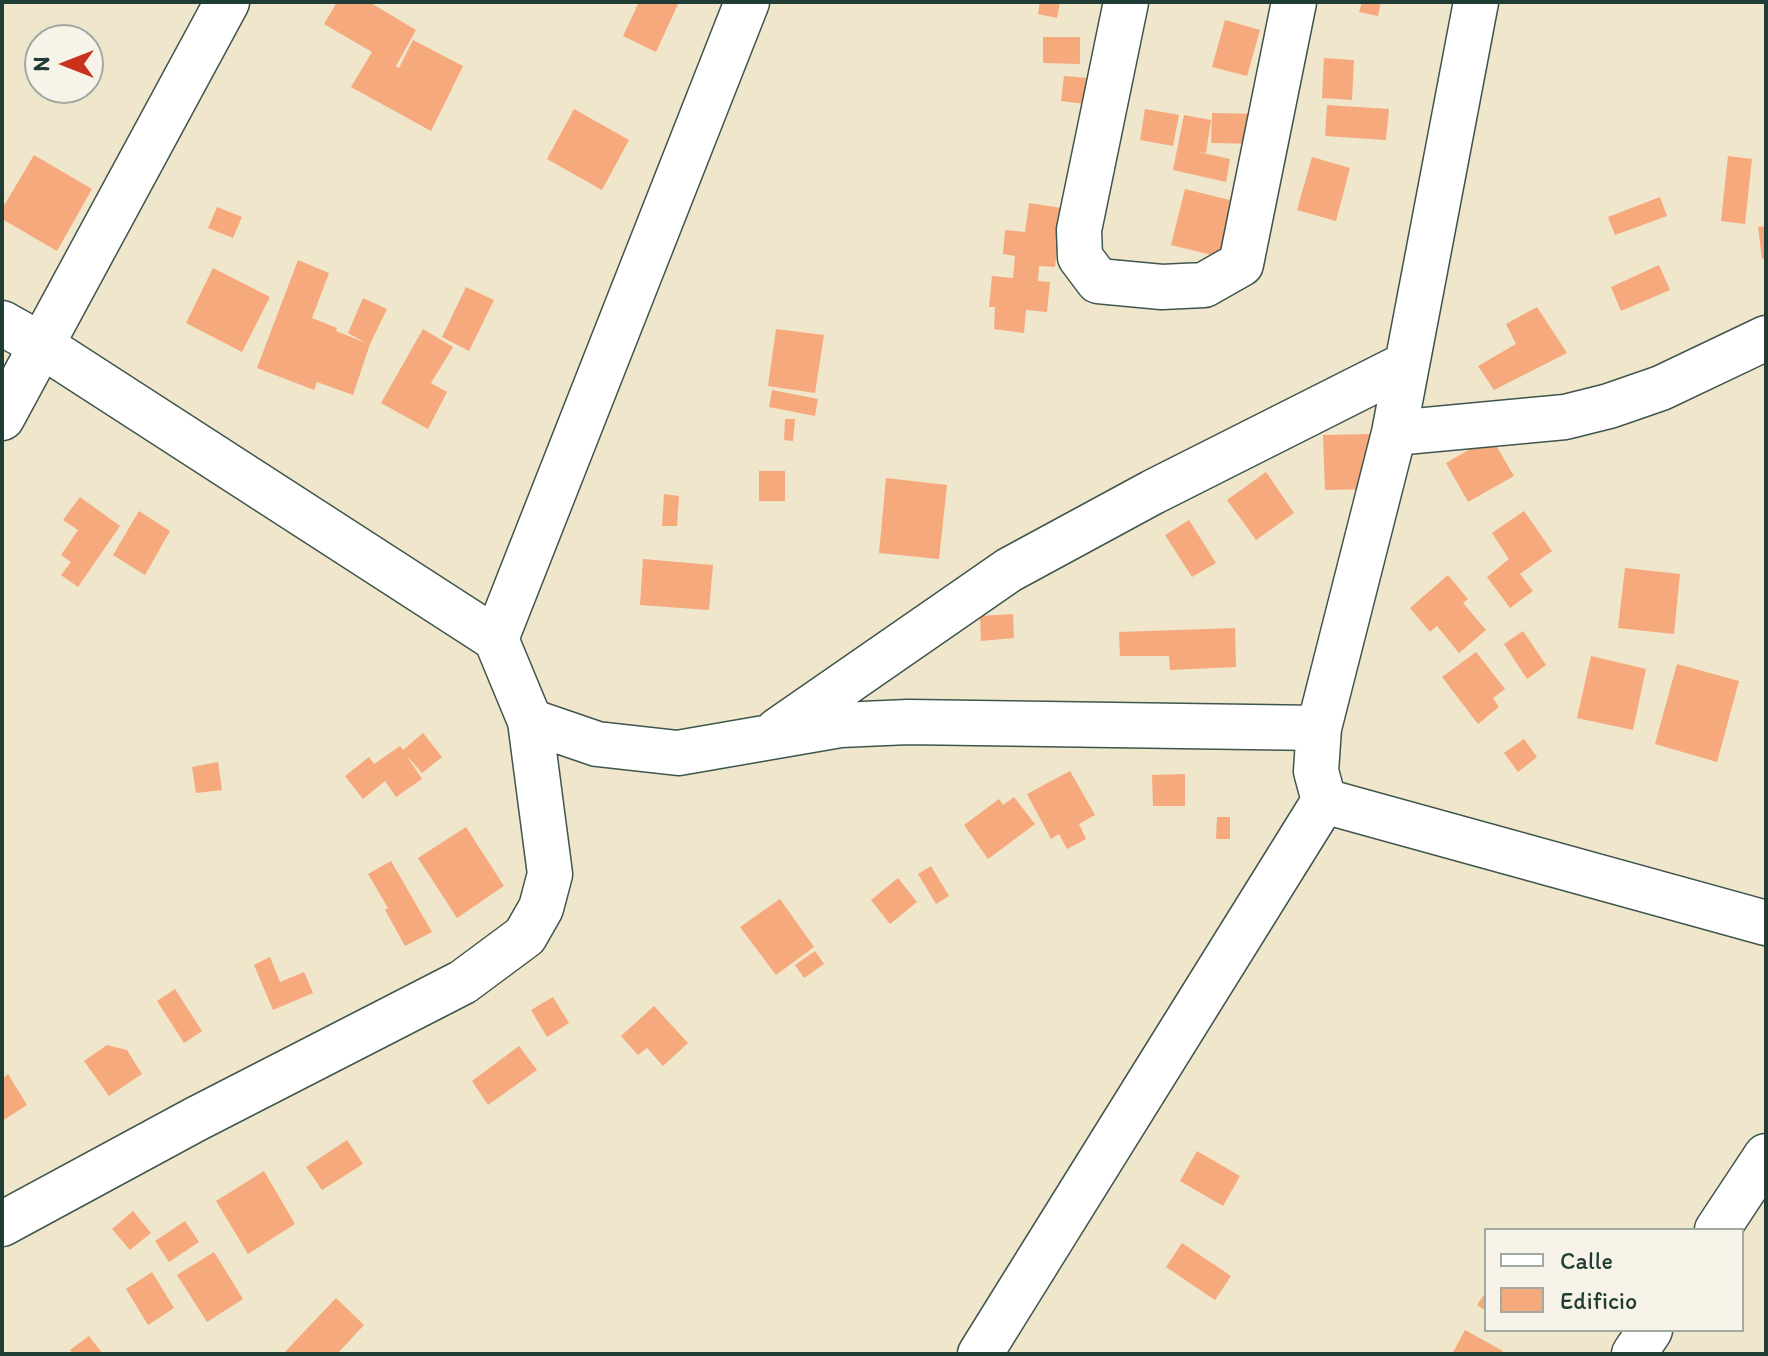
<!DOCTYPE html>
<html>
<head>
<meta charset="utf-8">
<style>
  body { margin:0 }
  #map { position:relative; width:1768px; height:1356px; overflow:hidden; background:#efe6cc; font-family:Itim,sans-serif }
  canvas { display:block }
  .frame { position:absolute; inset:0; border:4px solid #1f3d34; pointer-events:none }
  .legend { position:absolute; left:1484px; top:1228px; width:260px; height:104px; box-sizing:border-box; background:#f7f3e8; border:2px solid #a1aaa0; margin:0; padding:10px 14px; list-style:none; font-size:24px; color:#1f3d34 }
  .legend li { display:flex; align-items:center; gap:16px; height:40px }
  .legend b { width:40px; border:2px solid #a1aaa0 }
  .north { position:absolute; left:24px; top:24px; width:80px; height:80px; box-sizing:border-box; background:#f7f3e8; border:2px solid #a1aaa0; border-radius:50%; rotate:270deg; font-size:22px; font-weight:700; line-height:32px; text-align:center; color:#1f3d34 }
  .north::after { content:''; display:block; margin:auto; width:28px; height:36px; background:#c8321e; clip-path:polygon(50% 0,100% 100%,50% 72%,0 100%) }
</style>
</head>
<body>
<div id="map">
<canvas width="1768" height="1356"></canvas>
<div class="frame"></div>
<ul class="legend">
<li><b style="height:10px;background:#fff"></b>Calle</li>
<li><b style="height:22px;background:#f6a97c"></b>Edificio</li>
</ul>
<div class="north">N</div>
</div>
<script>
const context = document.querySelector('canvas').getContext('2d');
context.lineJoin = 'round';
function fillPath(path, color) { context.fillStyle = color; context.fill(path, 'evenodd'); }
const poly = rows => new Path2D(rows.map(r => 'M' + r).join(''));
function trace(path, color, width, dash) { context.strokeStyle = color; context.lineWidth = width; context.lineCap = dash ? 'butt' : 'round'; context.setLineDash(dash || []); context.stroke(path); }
const building = poly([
  [337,2,369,2,416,30,396,66,399,68,413,40,463,66,431,131,351,87,372,52,324,24],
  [639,2,679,2,656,52,623,36],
  [1040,2,1060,2,1057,18,1038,14],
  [1362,2,1381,2,1378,16,1359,12],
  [1225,20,1260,30,1247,76,1212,67],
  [1043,37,1080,37,1080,64,1043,63],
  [1324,58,1354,60,1352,100,1322,98],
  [1064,76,1087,78,1085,104,1061,101],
  [1327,105,1389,109,1386,140,1325,136],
  [574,109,629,140,602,190,547,159],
  [1145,109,1179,115,1173,146,1140,140],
  [1212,113,1261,114,1261,144,1211,143],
  [1184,115,1211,120,1206,153,1194,151,1230,159,1226,182,1173,170],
  [34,155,92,189,57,251,2,219,2,209],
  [1728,156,1752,159,1745,224,1721,221],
  [1312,157,1350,168,1336,221,1297,210],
  [1185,189,1234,201,1220,257,1171,245],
  [1660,197,1667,216,1615,235,1608,217],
  [1029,203,1062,208,1055,267,1039,266,1038,281,1050,282,1047,312,1026,310,1024,333,994,329,995,307,989,307,992,276,1013,278,1015,256,1003,254,1005,230,1025,232],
  [217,207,242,217,233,238,208,228],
  [1766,226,1766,258,1762,259,1758,227],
  [298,260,329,273,312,318,337,328,336,331,366,343,348,333,363,298,387,309,370,344,353,395,317,382,314,390,257,368],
  [1659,265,1670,290,1621,311,1611,287],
  [213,268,270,297,242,352,186,323],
  [466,287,494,300,469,351,442,337],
  [1537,307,1567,353,1494,390,1478,366,1516,344,1506,324],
  [423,329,453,347,431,383,447,392,428,429,381,403],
  [776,329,824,335,815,393,768,386],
  [772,390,818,399,815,416,769,407],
  [785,419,795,419,793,441,784,440],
  [1373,434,1375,489,1325,490,1323,435],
  [1491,437,1514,476,1468,502,1446,463],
  [759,471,785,471,785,501,759,501],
  [1266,472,1294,513,1256,540,1227,500],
  [886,478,947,485,939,559,879,553],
  [664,494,679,496,677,526,662,526],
  [80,497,120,526,78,587,61,575,71,562,61,555,78,530,63,520],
  [139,511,170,531,145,575,113,555],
  [1524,511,1552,551,1520,574,1533,591,1510,608,1487,577,1509,559,1492,533],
  [1189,520,1216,563,1192,577,1165,535],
  [643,559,713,565,709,610,640,605],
  [1625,568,1680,574,1674,634,1618,628],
  [1448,575,1468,599,1463,603,1486,630,1459,653,1437,626,1430,632,1410,608],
  [1013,614,1014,638,981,641,980,616],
  [1235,628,1236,667,1170,670,1169,656,1120,656,1119,632],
  [1523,631,1546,665,1527,679,1504,644],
  [1476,652,1505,689,1493,698,1499,707,1478,724,1442,677],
  [1591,656,1646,669,1633,730,1577,718],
  [1677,664,1739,681,1717,762,1655,744],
  [423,733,442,757,422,773,406,755,422,779,396,797,385,781,363,799,345,776,369,757,374,764,400,746,403,750],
  [1524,739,1537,757,1518,772,1504,753],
  [218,762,222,790,196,793,192,767],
  [1070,771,1095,815,1079,824,1086,839,1067,849,1059,834,1051,839,1027,794],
  [1185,774,1185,806,1153,806,1152,775],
  [1014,797,1035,824,988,859,964,825,999,799,1003,805],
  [1217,817,1230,817,1230,839,1216,839],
  [466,827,504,886,457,918,418,858],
  [391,861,432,932,405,946,385,910,388,908,368,874],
  [931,866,949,896,936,904,918,874],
  [898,878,917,902,890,924,871,900],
  [780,899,814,947,776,975,740,927],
  [815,951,824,964,804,978,795,965],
  [270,957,280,982,304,972,313,993,273,1010,254,965],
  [175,989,202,1031,184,1043,157,1001],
  [553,997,569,1023,547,1037,531,1010],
  [654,1006,688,1043,663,1066,647,1048,638,1055,621,1036],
  [107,1045,127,1050,142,1074,109,1096,84,1061],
  [519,1046,537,1070,488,1105,472,1081],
  [8,1074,27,1105,2,1121,2,1079],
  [347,1140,363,1164,322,1190,306,1167],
  [1197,1151,1240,1176,1223,1206,1180,1181],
  [264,1171,295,1224,248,1254,216,1201],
  [133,1211,151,1233,130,1250,112,1229],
  [185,1221,199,1242,169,1262,155,1241],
  [1182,1243,1231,1276,1215,1300,1166,1267],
  [214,1252,243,1299,207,1322,177,1275],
  [152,1272,174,1308,148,1325,126,1289],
  [1486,1292,1486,1311,1477,1305],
  [336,1298,364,1325,337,1354,283,1354],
  [1465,1330,1503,1351,1501,1354,1452,1354],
  [89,1336,103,1354,73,1354,70,1350]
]);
const minor = poly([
  [1126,2,1079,230,1080,257,1098,281,1162,287,1204,285,1241,264,1294,2],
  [1476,2,1394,433,1319,728,1316,771,1324,801,1766,923],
  [2,323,41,345,496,639,530,721,550,874,541,908,525,936,463,982,196,1119,2,1224],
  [2,418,227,2],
  [1394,433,1565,417,1609,406,1661,388,1766,338],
  [496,639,747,2],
  [530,721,597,744,678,753,840,725,908,722,1319,728],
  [778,730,1009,570,1153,492,1407,364],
  [1717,1230,1766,1156],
  [980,1354,1324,801],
  [1634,1354,1650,1330]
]);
fillPath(building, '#f6a97c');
trace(minor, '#3e564b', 47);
trace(minor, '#fff', 44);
</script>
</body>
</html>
